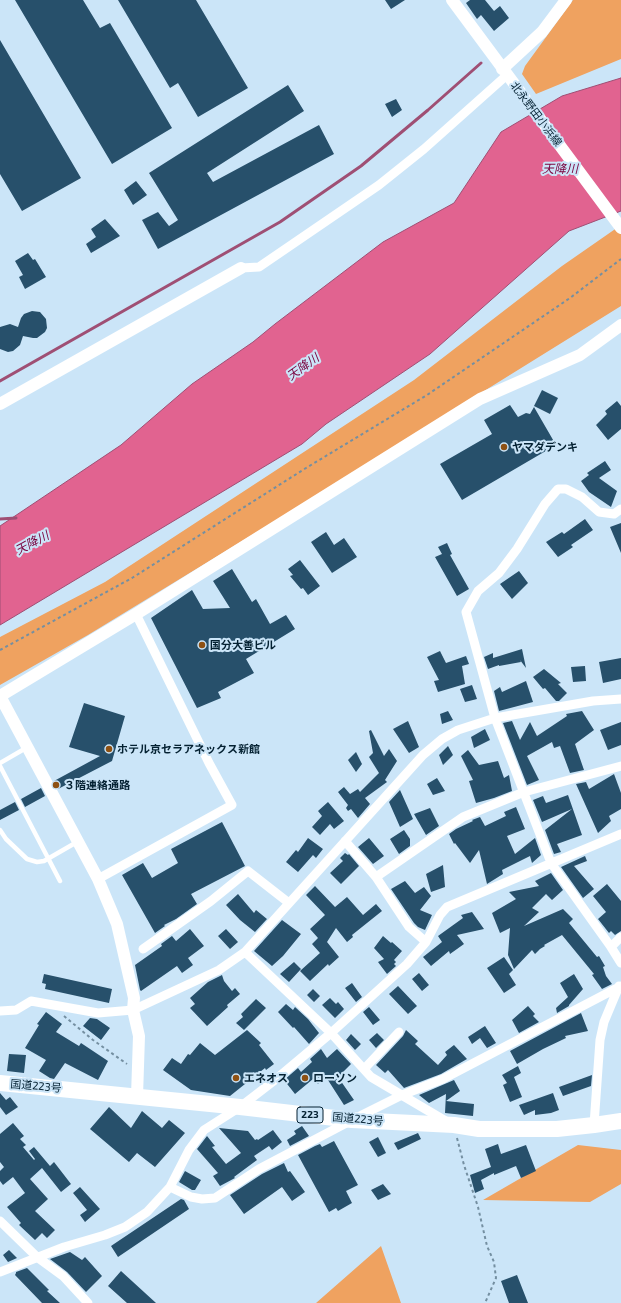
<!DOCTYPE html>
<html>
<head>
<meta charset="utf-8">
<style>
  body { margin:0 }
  canvas { display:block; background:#cbe5f8 }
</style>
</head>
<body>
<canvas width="621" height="1303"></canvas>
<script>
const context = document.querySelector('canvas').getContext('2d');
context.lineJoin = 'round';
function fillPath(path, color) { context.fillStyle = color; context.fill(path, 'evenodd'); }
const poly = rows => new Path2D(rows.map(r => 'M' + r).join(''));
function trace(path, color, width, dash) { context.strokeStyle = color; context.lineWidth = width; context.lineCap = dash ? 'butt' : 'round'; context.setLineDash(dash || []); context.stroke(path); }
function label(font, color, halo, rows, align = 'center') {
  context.font = font + ' "Exo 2","Noto Sans JP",sans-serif'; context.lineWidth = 4; context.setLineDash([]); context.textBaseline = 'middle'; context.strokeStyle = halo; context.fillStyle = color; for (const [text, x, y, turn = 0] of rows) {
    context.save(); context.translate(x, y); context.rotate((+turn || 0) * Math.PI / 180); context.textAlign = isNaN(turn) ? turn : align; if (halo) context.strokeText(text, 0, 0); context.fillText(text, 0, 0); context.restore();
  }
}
const green = poly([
  [573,0,621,0,621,59,536,94,522,74,525,66],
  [621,225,621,306,270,524,88,635,0,685,0,637,105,582,414,380,562,266],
  [578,1145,621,1150,621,1184,590,1202,483,1200],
  [381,1246,401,1303,316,1303]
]);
const water = poly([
  [621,78,621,211,569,231,430,354,326,424,302,444,0,625,0,526,121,445,192,384,253,342,275,324,383,242,454,203,501,132,562,96,621,78]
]);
const stream = poly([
  [0,381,280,222,361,166,428,110,481,63],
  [0,519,16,518]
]);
const building = poly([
  [15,0,83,0,100,28,110,23,172,128,112,164],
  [118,0,196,0,248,88,198,117,178,83,170,88],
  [385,0,405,0,391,9],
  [470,0,485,0,494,11,500,6,509,18,494,31,481,15,477,19,466,3],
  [0,40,81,178,22,211,0,174],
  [288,85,304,111,207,173,213,182,319,125,334,154,158,249,142,220,158,212,169,226,178,220,149,173],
  [396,99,402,110,392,117,385,104],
  [136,181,147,195,133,205,124,190],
  [105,219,120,236,91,253,86,244,96,237,91,229],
  [28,253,33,260,35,259,46,277,25,289,19,277,23,275,15,261],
  [32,311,40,312,46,319,47,328,45,332,37,338,33,338,23,336,20,345,13,351,8,352,0,349,0,327,10,324,18,327,21,318,24,314],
  [542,390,558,398,550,414,534,406],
  [617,401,621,406,621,429,608,440,596,425,607,414,605,411],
  [510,405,518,417,526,413,530,414,534,407,556,445,462,500,440,464,492,434,484,420],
  [605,461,611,470,599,478,617,491,611,507,589,492,581,481,589,475,587,473],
  [585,519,593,530,571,545,573,547,558,557,546,542,562,532,564,534],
  [621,523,621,553,610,527],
  [326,532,334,545,344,538,357,557,332,573,311,542],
  [447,543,452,554,450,555,469,589,457,596,435,557,442,554,438,547],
  [300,560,320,586,308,595,303,588,301,589,290,576,293,575,288,569],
  [232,569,252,602,256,599,270,624,286,615,295,629,246,659,254,673,218,692,221,698,197,708,151,618,192,590,203,609,230,608,213,581],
  [519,571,528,583,512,599,500,584],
  [522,649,526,668,520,660,521,662,499,666,499,665,488,669,484,657,493,653,493,658],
  [440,651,446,663,466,656,469,664,462,666,465,684,438,692,434,681,439,680,427,657],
  [621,658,621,679,603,683,599,662],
  [585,666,586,681,573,682,571,667],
  [544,669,561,683,558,684,567,693,559,701,556,701,545,688,543,689,533,677],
  [526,681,533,702,499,711,494,691,500,687,502,692],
  [472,685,477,699,465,702,460,689],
  [84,703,125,716,112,761,58,789,54,781,100,756,69,747],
  [448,711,453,720,442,724,440,714],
  [582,711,594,730,575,744,584,770,570,773,560,746,554,748,552,742,527,756,539,780,527,785,503,723,512,721,520,740,530,722,537,736,567,716,566,714],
  [408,721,419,747,409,753,393,729],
  [621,722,621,745,608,750,600,730],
  [485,729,490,740,474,748,471,737],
  [371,730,384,756,389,749,397,761,385,780,387,782,365,798,370,804,358,818,351,809,348,811,346,808,348,805,338,792,344,787,350,794,358,789,360,792,379,773,369,757,373,753,369,731],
  [448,746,453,755,443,765,439,755],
  [468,750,479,765,498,761,504,778,509,775,512,791,494,798,476,803,469,781,473,780,461,756],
  [356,752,362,764,356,772,348,760],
  [614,774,621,793,621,809,609,816,611,821,598,833,576,784,586,782,589,789],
  [437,778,445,791,433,795,427,784],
  [41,788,45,796,25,807,21,799],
  [400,790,413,819,400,827,389,802],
  [568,795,582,835,557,844,561,852,554,854,545,830,572,809,542,822,533,800,543,796,546,803],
  [15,802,19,810,0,820,0,810],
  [328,802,344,821,334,829,330,824,320,835,312,827,322,816,318,811],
  [516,807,525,829,507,836,515,854,535,838,541,855,532,863,530,856,502,870,503,874,487,884,479,850,470,863,455,843,454,844,449,834,456,829,473,821,472,820,480,817,485,826,506,816,504,812],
  [430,808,439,826,426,835,414,814],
  [222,822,245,866,191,894,197,904,176,919,164,925,165,926,155,933,122,875,143,863,152,878,178,863,171,849],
  [404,830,410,839,410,846,399,854,390,839],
  [308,838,323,849,316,858,313,855,298,872,286,862,296,850,298,852],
  [369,838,384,856,373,864,358,847],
  [345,853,348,855,349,854,359,866,341,884,330,873,343,861,340,858],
  [585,856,587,861,574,866,594,889,583,898,561,867],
  [443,865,445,887,431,892,426,874],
  [551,873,563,890,552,900,546,894,532,908,539,912,524,926,563,909,573,919,569,923,597,957,599,956,605,966,603,967,606,976,612,984,602,989,592,975,594,974,562,935,544,945,545,946,540,949,535,954,532,950,514,969,508,955,510,928,500,933,492,913,516,899,509,892,539,886,535,881],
  [405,881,415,893,424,887,431,896,420,910,432,915,425,930,418,927,414,923,391,889],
  [607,884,621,901,621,931,615,935,611,931,609,933,598,919,606,912,593,896],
  [315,886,335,907,347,897,363,915,376,904,382,911,352,935,353,937,347,942,336,928,327,942,339,957,329,966,328,964,310,981,300,971,320,953,312,944,318,938,310,929,325,915,306,895],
  [238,894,254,913,256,910,267,919,255,932,240,920,226,905],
  [472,912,484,929,457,935,464,944,450,954,449,951,431,966,423,957,442,942,438,936,463,918,461,915],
  [282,920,301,934,283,956,272,966,254,951],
  [190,929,204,946,188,958,193,965,182,973,177,966,141,991,140,990,135,965,162,946,161,944,172,936,176,941],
  [226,929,238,942,230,949,218,936],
  [383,936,391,943,392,942,402,951,394,960,396,962,394,964,396,966,387,974,378,962,384,959,374,948],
  [504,957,513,970,509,974,516,985,504,993,487,968],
  [294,962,301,969,289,982,280,974],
  [419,973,429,985,422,991,412,979],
  [44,974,112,989,109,1003,45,989,46,984,42,983],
  [574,974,583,989,569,1005,569,1006,557,1013,556,1008,568,997,560,983],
  [222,975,224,981,232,991,235,988,240,994,227,1005,228,1007,207,1026,190,1008,195,1004,190,998,208,982],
  [352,983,362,997,356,1002,345,988],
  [398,986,417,1006,408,1014,389,994],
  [313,989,320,996,314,1002,307,995],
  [330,998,336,1004,338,1002,344,1009,335,1018,322,1005],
  [256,999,266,1008,244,1030,236,1023,243,1017,241,1014],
  [286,1004,293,1010,295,1007,308,1019,319,1033,309,1044,294,1027,293,1028,278,1012],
  [528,1006,535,1014,533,1016,539,1022,519,1033,512,1020],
  [369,1007,380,1020,373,1025,363,1012],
  [46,1012,62,1024,56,1032,79,1046,81,1043,108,1061,98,1080,65,1063,54,1079,50,1078,39,1071,46,1060,25,1048,39,1025,37,1024],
  [581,1013,588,1031,565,1036,566,1038,543,1049,517,1064,510,1051],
  [90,1018,97,1019,110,1028,101,1040,83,1026],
  [485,1026,496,1043,487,1048,480,1038,472,1044,468,1037],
  [247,1030,261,1043,259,1045,274,1064,266,1070,265,1068,230,1096,191,1090,163,1070,172,1058,181,1064,188,1054,190,1055,200,1043,215,1055],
  [406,1030,418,1041,415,1044,438,1065,447,1055,445,1052,454,1045,467,1059,441,1074,404,1088,388,1070,385,1073,376,1065,403,1036],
  [377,1033,384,1040,376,1048,369,1040],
  [351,1034,361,1044,355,1050,346,1040],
  [321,1049,327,1058,337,1049,351,1064,338,1077,354,1100,344,1105,326,1077,318,1084,313,1079,295,1094,284,1080,298,1068,301,1072,312,1062,310,1059],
  [9,1054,26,1055,24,1073,7,1071],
  [518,1066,521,1073,514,1077,522,1097,510,1102,503,1085,507,1083,502,1075],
  [592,1075,591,1086,563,1096,559,1087],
  [454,1080,460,1091,446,1101,474,1104,473,1116,445,1113,446,1094,429,1103,419,1095],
  [0,1093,6,1100,10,1097,18,1107,6,1115,0,1107],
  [553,1093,559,1110,551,1113,535,1115,535,1110,524,1115,519,1105],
  [109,1107,131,1128,142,1111,162,1128,169,1120,185,1133,155,1167,137,1153,129,1162,90,1129],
  [13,1123,24,1136,20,1139,26,1145,23,1147,34,1160,35,1159,29,1151,34,1147,50,1166,54,1162,71,1184,61,1192,42,1168,30,1179,48,1199,35,1211,55,1230,47,1238,42,1233,35,1240,19,1225,21,1223,7,1207,25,1193,13,1177,3,1185,0,1181,0,1171,4,1167,0,1162,0,1134],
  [302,1126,309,1136,290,1146,287,1140,296,1134,294,1131],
  [219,1128,248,1131,255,1140,257,1139,258,1140,273,1130,282,1142,272,1150,269,1146,254,1156,257,1160,234,1177,235,1178,220,1186,213,1176,218,1173,197,1149,207,1136,215,1146,212,1147,226,1164,241,1153],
  [418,1133,421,1139,398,1150,394,1143],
  [378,1137,386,1153,378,1157,369,1142],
  [334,1141,358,1185,346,1191,352,1203,338,1211,336,1208,329,1212,298,1155,315,1146,320,1144,322,1147],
  [498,1144,501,1154,526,1145,536,1171,521,1178,516,1166,494,1175,494,1173,481,1180,484,1189,475,1193,470,1175,491,1167,485,1149],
  [284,1163,288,1172,290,1171,305,1192,292,1201,282,1187,244,1214,230,1195,262,1174],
  [185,1171,201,1180,195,1190,192,1190,179,1182],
  [383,1184,391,1194,378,1200,371,1190],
  [80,1187,100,1209,85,1222,80,1215,87,1210,73,1193],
  [181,1199,184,1200,189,1209,118,1257,111,1246],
  [9,1250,17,1258,8,1262,3,1255],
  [70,1252,82,1260,85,1257,102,1276,86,1292,67,1272,50,1259],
  [27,1268,49,1290,47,1291,60,1303,42,1303,15,1275,16,1273,16,1272],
  [121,1271,156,1303,127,1303,108,1286],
  [517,1275,528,1303,509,1303,501,1281]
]);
const path = poly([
  [0,650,132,578,306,468,427,395,570,298,621,259],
  [64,1016,93,1040,127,1064],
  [457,1138,464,1165,478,1207,487,1246,494,1262,496,1278,485,1303]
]);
const lane = poly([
  [0,763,26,748],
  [0,766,60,881],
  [0,830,6,839,27,859,37,862,44,861,77,842]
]);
const street = poly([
  [241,268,259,267,379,185,424,149,507,75],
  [621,509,614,514,599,512,582,497,566,489,558,489,545,504,517,549,499,573,478,591,466,612,495,718,551,863,611,947,621,963],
  [345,841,376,877,409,927,426,942],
  [376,877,463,817,524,792,621,766],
  [98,879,232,805,209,763,136,614],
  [611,947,621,937],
  [143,949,211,901,248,871,289,903],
  [245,952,331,1033,371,1077,449,1123],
  [0,1011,16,1010,31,1001,98,1013,133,1010,219,970,245,952,423,755,442,739,458,730,495,718,593,701,621,699],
  [364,1069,399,1032],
  [594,1125,600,1040,604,1022,619,986],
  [170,1187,191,1197,202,1199,215,1198,259,1169,352,1120,402,1095,443,1079,621,986],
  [0,1221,37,1257,63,1276,88,1303],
  [0,1272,64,1247,105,1235,125,1227,147,1212,170,1187,189,1150,204,1130,240,1107,275,1080,331,1033,407,964,426,942,440,915,447,907,621,834]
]);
const secondary = poly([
  [452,0,621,228],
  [502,69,542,32,566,0],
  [0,404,241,268],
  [0,696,136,614,480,399,580,355,621,325],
  [0,696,98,879,117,924,134,998,133,1010,139,1036,137,1096]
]);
const highway = poly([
  [0,1083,240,1107,352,1120,454,1125,479,1129,557,1129,594,1125,621,1121]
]);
const markers = [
  [504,447,4,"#8e5113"],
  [202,645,4,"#8e5113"],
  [109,749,4,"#8e5113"],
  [56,785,4,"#8e5113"],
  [236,1078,4,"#8e5113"],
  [305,1078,4,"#8e5113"]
];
const shields = [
  [310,1115,26]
];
const shieldNames = [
  ["223",310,1115]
];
const streetNames = [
  ["北永野田小浜線",536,114,53],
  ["国道223号",36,1086,5],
  ["国道223号",358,1119,5]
];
const poiNames = [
  ["ヤマダデンキ",512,447],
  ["国分大善ビル",210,645],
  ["ホテル京セラアネックス新館",117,749],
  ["３階連絡通路",64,785],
  ["エネオス",244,1078],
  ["ローソン",313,1078]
];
const waterNames = [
  ["天降川",560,169],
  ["天降川",303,367,-36],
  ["天降川",32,543,-28]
];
fillPath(green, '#efa260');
fillPath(water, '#e16390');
trace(water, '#9f4f74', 1);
trace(stream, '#9f4f74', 3);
fillPath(building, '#27506b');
trace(path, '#748fa1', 2, [3, 3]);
trace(lane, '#fff', 4.5);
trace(street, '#fff', 9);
trace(secondary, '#fff', 12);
trace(highway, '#fff', 16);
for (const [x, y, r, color] of markers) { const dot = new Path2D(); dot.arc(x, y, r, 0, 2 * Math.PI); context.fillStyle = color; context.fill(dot); trace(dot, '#cbe5f8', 1.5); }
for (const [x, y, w] of shields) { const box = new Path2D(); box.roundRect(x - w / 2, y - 8, w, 16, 3); context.fillStyle = '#cbe5f8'; context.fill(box); trace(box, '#042132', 1); }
label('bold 10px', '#042132', null, shieldNames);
label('11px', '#042132', '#cbe5f8', streetNames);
label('bold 11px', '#042132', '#cbe5f8', poiNames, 'left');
label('italic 12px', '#79003d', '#cbe5f8', waterNames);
</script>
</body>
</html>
